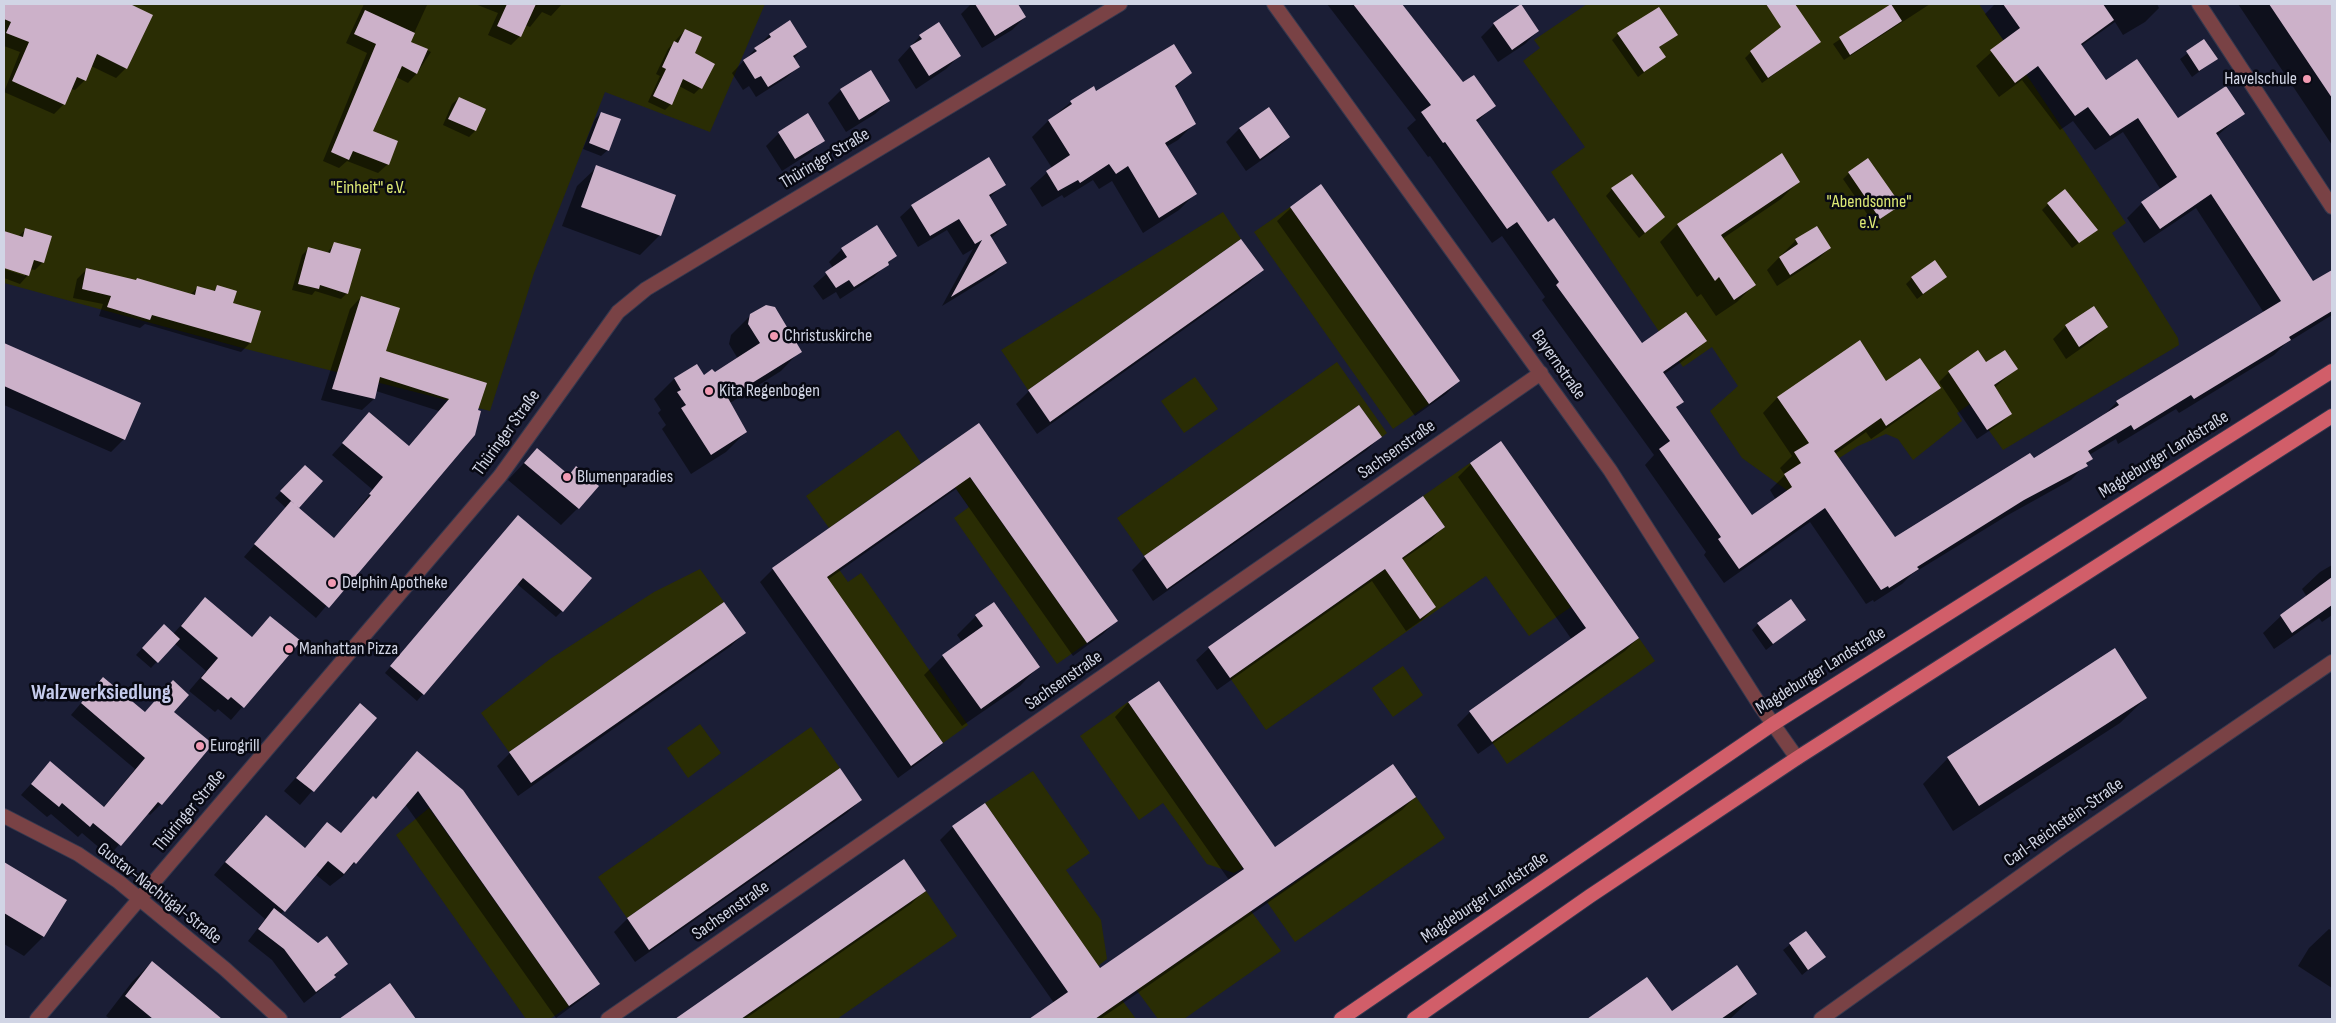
<!DOCTYPE html>
<html>
<head>
<meta charset="utf-8">
<style>
  body { margin:0 }
  #map { position:relative; width:2336px; height:1023px; overflow:hidden; background:#1b1e36; font-family:"Sofia Sans Condensed",sans-serif }
  canvas { display:block }
  .frame { position:absolute; inset:0; border:5px solid #d1d5e5; pointer-events:none }
</style>
</head>
<body>
<div id="map">
<canvas width="2336" height="1023"></canvas>
<div class="frame"></div>
</div>
<script>
const context = document.querySelector('canvas').getContext('2d');
context.lineJoin = 'round';
function fillPath(path, color) { context.fillStyle = color; context.fill(path, 'evenodd'); }
const poly = rows => new Path2D(rows.map(r => 'M' + r).join(''));
function trace(path, color, width, dash) { context.strokeStyle = color; context.lineWidth = width; context.lineCap = dash ? 'butt' : 'round'; context.setLineDash(dash || []); context.stroke(path); }
function label(font, color, halo, rows, align = 'center') {
  context.font = font + ' "Sofia Sans Condensed",sans-serif'; context.lineWidth = 5; context.setLineDash([]); context.textBaseline = 'middle'; context.strokeStyle = halo; context.fillStyle = color; for (const [text, x, y, turn = 0] of rows) {
    context.save(); context.translate(x, y); context.rotate((+turn || 0) * Math.PI / 180); context.textAlign = isNaN(turn) ? turn : align; if (halo) context.strokeText(text, 0, 0); context.fillText(text, 0, 0); context.restore();
  }
}
const green = poly([
  [4,4,765,4,710,132,605,92,534,273,490,411,250,350,4,283],
  [1587,4,1979,4,2126,223,2112,233,2178,338,2179,345,2003,450,1970,404,1957,413,1962,421,1913,460,1898,439,1886,434,1858,446,1788,491,1742,458,1710,411,1738,386,1712,347,1683,367,1551,172,1585,147,1523,61,1540,48,1534,40],
  [1290,207,1429,404,1393,429,1254,232],
  [1223,212,1241,239,1028,390,1001,350],
  [1337,362,1387,433,1382,437,1359,405,1144,556,1117,518],
  [1195,377,1218,409,1184,433,1161,401],
  [898,430,921,463,829,528,806,496],
  [947,445,1087,643,1057,664,954,518,969,507,933,456],
  [1470,463,1571,607,1529,636,1486,576,1266,730,1230,678,1445,527,1423,496],
  [816,537,848,582,861,573,968,725,943,743,804,546],
  [700,569,724,602,509,752,481,713,550,659,654,592],
  [1639,638,1655,661,1507,764,1492,742],
  [1403,666,1423,695,1393,717,1372,688],
  [1128,702,1243,868,1234,873,1207,864,1163,803,1139,820,1080,736],
  [700,724,721,753,688,778,667,748],
  [811,727,840,768,627,918,598,877],
  [1033,771,1090,853,1066,870,1101,920,1107,959,1098,966,985,803],
  [1416,797,1445,838,1295,942,1267,902],
  [429,808,569,1006,550,1019,526,1019,396,835],
  [1218,886,1232,886,1281,951,1184,1019,1158,1019,1121,969,1147,983,1240,919],
  [926,891,957,936,837,1019,741,1019],
  [1122,1000,1136,1019,1095,1019]
]);
const shadow = poly([
  [8,4,129,4,151,15,126,68,116,78,91,66,85,80,75,90,71,89,64,104,54,114,4,92,20,52,4,46,4,13],
  [364,4,432,4,427,5,410,42,431,52,417,73,408,83,396,77,371,132,388,164,378,173,347,161,339,168,323,161,367,53,346,43],
  [475,4,562,4,551,16,542,12,530,27,525,25,520,36,511,45,488,35,498,13],
  [971,4,1016,4,1025,17,1012,30,982,48,961,14],
  [1327,4,1401,4,1463,85,1494,105,1476,123,1548,224,1642,344,1705,341,1690,356,1663,375,1682,402,1676,408,1752,517,1776,500,1770,490,1785,475,1780,468,1792,456,1763,413,1777,398,1860,342,1886,383,1939,388,1924,402,1871,439,1866,432,1835,454,1894,538,2033,460,2103,416,2117,402,2264,313,2196,208,2144,243,2127,218,2142,203,2161,190,2123,132,2095,150,2073,121,2060,130,2022,80,1999,97,1976,66,2004,41,1985,14,1994,5,1993,4,2157,4,2159,8,2145,22,2123,35,2115,22,2081,46,2106,82,2178,120,2243,113,2217,136,2313,283,2328,274,2332,280,2332,315,2285,344,2274,355,2179,413,2176,409,2118,444,2116,439,2089,455,2091,459,2071,480,2008,515,1912,574,1902,584,1874,602,1873,600,1866,604,1810,522,1724,583,1704,555,1706,552,1645,465,1654,455,1542,300,1545,297,1502,236,1492,243,1430,156,1428,157,1407,128,1416,120],
  [1893,4,1930,4,1844,60,1833,44],
  [2238,4,2332,4,2332,145],
  [1520,6,1538,31,1525,44,1498,62,1481,37,1494,24],
  [790,22,805,47,793,59,798,67,786,78,756,97,749,86,743,90,732,73,769,35],
  [685,30,694,53,700,88,694,94,679,86,671,104,665,110,648,102,660,76,656,74,668,49],
  [1618,34,1676,35,1658,48,1664,57,1638,77,1612,40],
  [920,36,959,56,946,69,916,89,898,60],
  [2204,41,2216,59,2192,77,2180,59],
  [1820,42,1762,83,1745,58,1751,52],
  [1190,73,1175,88,1194,124,1178,140,1166,147,1195,194,1179,210,1143,233,1112,181,1099,189,1093,180,1064,198,1062,195,1042,207,1030,188,1052,168,1032,137,1048,121,1071,102,1096,92],
  [841,90,889,101,875,114,846,132,828,103],
  [459,98,475,131,469,137,443,125,452,104],
  [1269,109,1289,137,1276,150,1246,171,1226,142,1239,129],
  [601,113,608,150,601,156,583,149,595,119],
  [779,133,823,140,810,153,782,171,766,146],
  [1782,155,1799,181,1781,199,1722,239,1754,285,1737,302,1716,316,1701,294,1697,297,1660,242,1677,225],
  [597,167,660,235,640,255,562,226,577,186],
  [1849,173,1899,205,1874,224,1843,179],
  [1004,184,989,198,1006,225,991,238,1006,263,994,274,942,306,973,249,963,255,947,230,918,247,900,217,912,206],
  [1321,186,1459,381,1446,394,1415,416,1277,221,1291,208],
  [1612,189,1664,217,1639,238,1606,196],
  [2048,204,2096,230,2072,248,2042,210],
  [1816,227,1830,248,1817,260,1777,286,1767,270,1796,240],
  [26,229,43,262,35,270,30,269,28,275,20,284,4,278,4,269,25,276,25,273,4,267,4,232,18,237],
  [335,243,347,293,341,299,315,291,312,295,292,290,302,255,308,249,327,253],
  [842,249,895,256,874,277,840,299,836,292,823,300,813,286,833,268,829,262],
  [86,270,190,295,197,288,212,292,218,287,232,303,250,343,241,352,145,324,140,328,99,316,103,304,73,298,77,279],
  [1262,270,1249,283,1037,434,1016,404,1029,391],
  [1946,277,1917,299,1906,284,1912,278],
  [361,297,385,352,476,411,473,434,316,618,244,557,286,508,275,498,299,473,297,508,334,539,373,490,332,455,369,414,408,447,439,411,376,391,374,399,362,410,321,400,350,309],
  [751,315,800,351,781,371,730,403,746,432,726,452,691,474,662,429,666,425,658,413,661,410,654,399,674,379,696,365,703,376,714,374,738,359,729,344,731,335],
  [2066,326,2106,327,2093,340,2066,359,2053,339],
  [4,344,139,404,124,439,111,452,4,405],
  [1986,363,2016,369,1994,388,2010,414,2001,423,1977,439,1939,382,1949,372],
  [1358,406,1380,437,1367,450,1153,601,1132,570,1145,557],
  [978,425,1116,621,1103,634,1073,656,956,489,827,580,942,743,928,756,898,778,760,582,773,569],
  [537,449,578,508,561,525,508,480],
  [1471,464,1638,638,1625,651,1478,754,1457,725,1470,712,1572,640,1458,477],
  [1422,497,1443,527,1431,540,1402,560,1435,607,1422,620,1406,631,1372,581,1217,690,1196,660,1209,648],
  [512,523,562,611,556,617,517,584,417,701,385,673],
  [2332,565,2332,615,2322,622,2319,618,2274,649,2263,633,2281,616,2307,597,2302,589,2320,572],
  [205,599,251,638,270,617,299,641,231,720,218,709,215,712,189,691,206,671,174,643,151,668,136,655,157,632,173,634],
  [976,616,1038,667,1020,686,962,726,924,675,943,656,962,642,957,635],
  [1804,620,1766,650,1752,630,1758,624],
  [744,633,731,646,518,796,497,766,510,753],
  [1159,682,1275,848,1415,797,1402,810,1100,1019,1031,1019,1054,1003,940,840,953,827,1100,970,1229,880,1115,717,1128,703],
  [93,689,145,713,172,712,211,744,161,804,150,815,147,813,109,856,82,833,78,837,51,814,47,817,21,795,40,774,103,808,135,769,71,715],
  [2146,698,2120,723,1953,831,1923,784,1948,758],
  [360,705,375,718,300,805,284,791],
  [417,753,599,983,586,996,556,1018,405,804,343,876,330,886,315,874,280,915,346,964,323,988,304,1003,272,960,248,941,265,919,214,875,253,829,266,816,304,849,315,836,340,834,373,798,375,800],
  [839,770,861,800,847,813,635,962,614,932,627,919],
  [4,863,65,900,43,937,24,956,4,944],
  [924,891,911,904,745,1019,681,1019,690,1010],
  [2329,929,2332,931,2332,988,2298,966,2309,948],
  [1806,932,1824,957,1802,975,1783,950],
  [152,962,220,1019,110,1019,106,1016,132,982],
  [1647,978,1671,1013,1756,994,1730,1019,1589,1019],
  [390,985,414,1019,346,1019,356,1009]
]);
const building = poly([
  [4,4,130,4,153,15,127,69,97,54,86,81,77,77,65,105,12,81,29,42,6,33,11,22,4,19],
  [507,4,536,4,521,37,497,26],
  [975,4,1018,4,1026,17,995,36],
  [1353,4,1402,4,1463,82,1474,75,1496,106,1476,120,1548,222,1554,218,1642,343,1686,312,1707,341,1663,372,1684,402,1676,407,1752,515,1792,487,1784,474,1801,463,1794,452,1809,443,1777,397,1860,340,1886,381,1920,358,1941,388,1886,426,1881,418,1834,451,1895,537,2030,453,2034,458,2119,405,2116,401,2281,301,2211,194,2160,229,2141,202,2177,177,2138,118,2110,136,2088,107,2075,116,2038,66,2015,83,1990,50,2020,28,2003,4,2103,4,2114,20,2081,44,2106,80,2137,59,2178,118,2226,86,2245,114,2216,133,2313,281,2332,270,2332,311,2289,337,2291,340,2194,399,2191,395,2134,430,2131,425,2088,451,2093,459,2086,463,2088,466,2024,500,1917,567,1919,569,1889,588,1888,586,1881,590,1825,508,1739,569,1718,539,1721,537,1659,449,1670,441,1556,285,1559,282,1517,222,1507,229,1445,142,1443,143,1421,112,1431,105],
  [1521,4,1539,31,1512,50,1493,23],
  [1766,4,1795,4,1821,42,1768,78,1750,51,1781,27],
  [1891,4,1902,21,1850,55,1839,37],
  [2269,4,2332,4,2332,98],
  [1659,7,1678,35,1659,47,1666,57,1644,72,1617,33],
  [365,10,415,33,411,42,428,49,417,74,402,66,373,131,398,141,389,165,353,151,349,160,331,152,376,44,354,34],
  [790,20,807,47,793,56,800,67,768,87,761,76,755,79,743,60,757,51,754,48,771,37,769,34],
  [939,22,961,56,929,76,910,46,922,39,919,35],
  [685,29,702,37,695,53,715,64,702,89,683,79,672,105,653,96,666,69,662,67,674,41,678,43],
  [2204,39,2218,59,2199,71,2186,51],
  [1174,44,1192,73,1175,86,1196,124,1165,143,1197,194,1159,218,1128,166,1116,174,1109,164,1080,183,1078,180,1058,191,1046,171,1070,155,1048,120,1072,104,1070,101,1094,86,1096,91],
  [871,70,890,101,859,120,840,89],
  [459,97,486,109,476,131,448,119],
  [1269,107,1290,137,1260,159,1239,128],
  [601,112,621,119,609,151,589,143],
  [808,113,825,141,795,159,778,132],
  [1782,153,1800,182,1721,235,1756,285,1734,300,1719,277,1715,281,1677,224],
  [989,157,1006,185,989,195,1007,225,990,235,1007,263,951,297,982,240,975,244,959,219,930,236,911,205],
  [1868,158,1901,205,1880,219,1848,172],
  [596,165,676,195,661,236,581,207],
  [1632,174,1665,217,1645,233,1611,188],
  [1321,184,1460,381,1429,404,1290,207],
  [2065,189,2098,230,2079,243,2047,203],
  [877,225,897,256,888,262,889,265,854,287,849,280,836,288,825,272,847,257,841,248],
  [1817,226,1831,248,1790,275,1779,257,1798,244,1795,239],
  [25,228,52,236,44,263,34,260,29,276,4,268,4,231,23,237],
  [1241,239,1264,270,1050,422,1028,390],
  [334,242,361,249,348,294,320,285,319,289,298,284,308,247,330,253],
  [1935,260,1947,277,1923,294,1911,277],
  [86,268,136,280,137,278,195,295,197,286,215,291,217,285,237,291,233,303,261,311,251,343,152,315,150,320,107,307,111,296,82,289],
  [361,296,400,308,386,351,487,383,478,410,481,411,475,435,329,608,254,544,291,501,334,538,371,495,369,494,383,477,342,443,369,412,409,446,449,399,380,377,375,399,332,389],
  [766,305,775,307,802,352,728,398,747,432,711,455,681,408,686,405,677,392,681,390,674,378,697,364,704,375,712,369,715,372,760,343,748,324,750,314],
  [2094,306,2108,327,2079,347,2065,325],
  [4,343,141,403,125,440,4,386],
  [1978,350,1986,362,2005,350,2018,369,1994,385,2012,414,1987,430,1948,371],
  [1359,405,1382,437,1167,589,1144,556],
  [979,423,1118,621,1087,643,970,477,920,512,827,577,943,743,911,766,772,568],
  [1501,441,1639,638,1492,742,1469,711,1586,628,1470,463],
  [537,448,569,475,576,466,599,486,579,509,524,463],
  [305,465,323,481,299,508,280,491],
  [1423,496,1445,527,1402,558,1436,607,1420,619,1385,569,1230,678,1208,647],
  [518,515,592,578,563,612,523,578,424,695,390,666],
  [2332,577,2332,605,2292,633,2280,615],
  [205,597,252,637,270,616,301,641,244,708,231,697,228,700,201,678,218,658,181,626],
  [1791,599,1806,620,1773,644,1757,623],
  [724,602,746,633,531,783,509,752],
  [994,602,1040,667,981,709,942,655,983,626,975,615],
  [164,624,180,639,158,663,142,648],
  [2115,648,2147,698,1979,806,1947,757],
  [103,677,145,712,173,680,189,695,174,712,213,744,162,805,158,802,121,846,93,823,90,827,62,803,59,807,31,784,50,761,104,807,145,758,81,703],
  [1159,681,1275,847,1393,764,1416,797,1095,1019,1029,1019,1068,992,952,826,985,803,1100,968,1244,869,1128,702],
  [360,703,377,718,314,792,296,778],
  [417,751,463,790,600,984,569,1006,418,791,356,864,354,862,344,874,328,861,285,912,225,862,266,815,305,848,327,822,341,833,373,796,376,799],
  [840,768,862,800,649,950,627,918],
  [904,859,926,891,741,1019,675,1019],
  [4,862,67,900,44,937,4,913],
  [274,908,318,943,327,936,348,964,334,975,336,977,316,992,284,949,258,929],
  [1806,931,1826,957,1808,970,1789,943],
  [152,961,192,994,222,1019,153,1019,125,996],
  [1737,965,1757,994,1721,1019,1587,1019,1647,977,1672,1011],
  [390,983,416,1019,339,1019]
]);
const minor = poly([
  [1274,4,1610,470,1761,707,1797,758],
  [2199,4,2332,207],
  [4,816,78,854,119,882,225,969,280,1019],
  [37,1019,500,476,618,312,646,289,1120,4],
  [608,1019,1541,373],
  [1821,1019,2063,846,2332,662]
]);
const primary = poly([
  [1341,1019,1773,724,2332,371],
  [1414,1019,1590,896,1797,758,2332,416]
]);
const markers = [
  [2307,79,5,"#f19ab2"],
  [774,336,5,"#f19ab2"],
  [709,391,5,"#f19ab2"],
  [567,477,5,"#f19ab2"],
  [332,583,5,"#f19ab2"],
  [289,649,5,"#f19ab2"],
  [200,746,5,"#f19ab2"]
];
const poiNames = [
  ["Havelschule",2297,79,"right"],
  ["Christuskirche",784,336],
  ["Kita Regenbogen",719,391],
  ["Blumenparadies",577,477],
  ["Delphin Apotheke",342,583],
  ["Manhattan Pizza",299,649],
  ["Eurogrill",210,746]
];
const streetNames = [
  ["Thüringer Straße",825,159,-31],
  ["Bayernstraße",1558,365,55],
  ["Thüringer Straße",507,433,-54],
  ["Sachsenstraße",1397,450,-35],
  ["Magdeburger Landstraße",2164,455,-32],
  ["Magdeburger Landstraße",1821,671,-32],
  ["Sachsenstraße",1064,681,-35],
  ["Thüringer Straße",190,811,-50],
  ["Carl-Reichstein-Straße",2064,823,-35],
  ["Gustav-Nachtigal-Straße",159,894,38],
  ["Magdeburger Landstraße",1485,898,-34],
  ["Sachsenstraße",731,911,-35]
];
const parkNames = [
  ["\"Einheit\" e.V.",368,188],
  ["\"Abendsonne\"",1869,202],
  ["e.V.",1869,223]
];
const districtNames = [
  ["Walzwerksiedlung",101,693]
];
fillPath(green, '#2a2d04');
fillPath(shadow, '#0007');
fillPath(building, '#ccb1c9');
trace(minor, '#34384e', 16);
trace(primary, '#34384e', 16);
trace(minor, '#794245', 14);
trace(primary, '#d15e69', 14);
for (const [x, y, r, color] of markers) { const dot = new Path2D(); dot.arc(x, y, r, 0, 2 * Math.PI); context.fillStyle = color; context.fill(dot); trace(dot, '#080913', 2); }
label('18px', '#d1d5e5', '#080913', poiNames, 'left');
label('18px', '#d1d5e5', '#080913', streetNames);
label('18px', '#dde975', '#080913', parkNames);
label('bold 22px', '#c5cbec', '#080913', districtNames);
</script>
</body>
</html>
